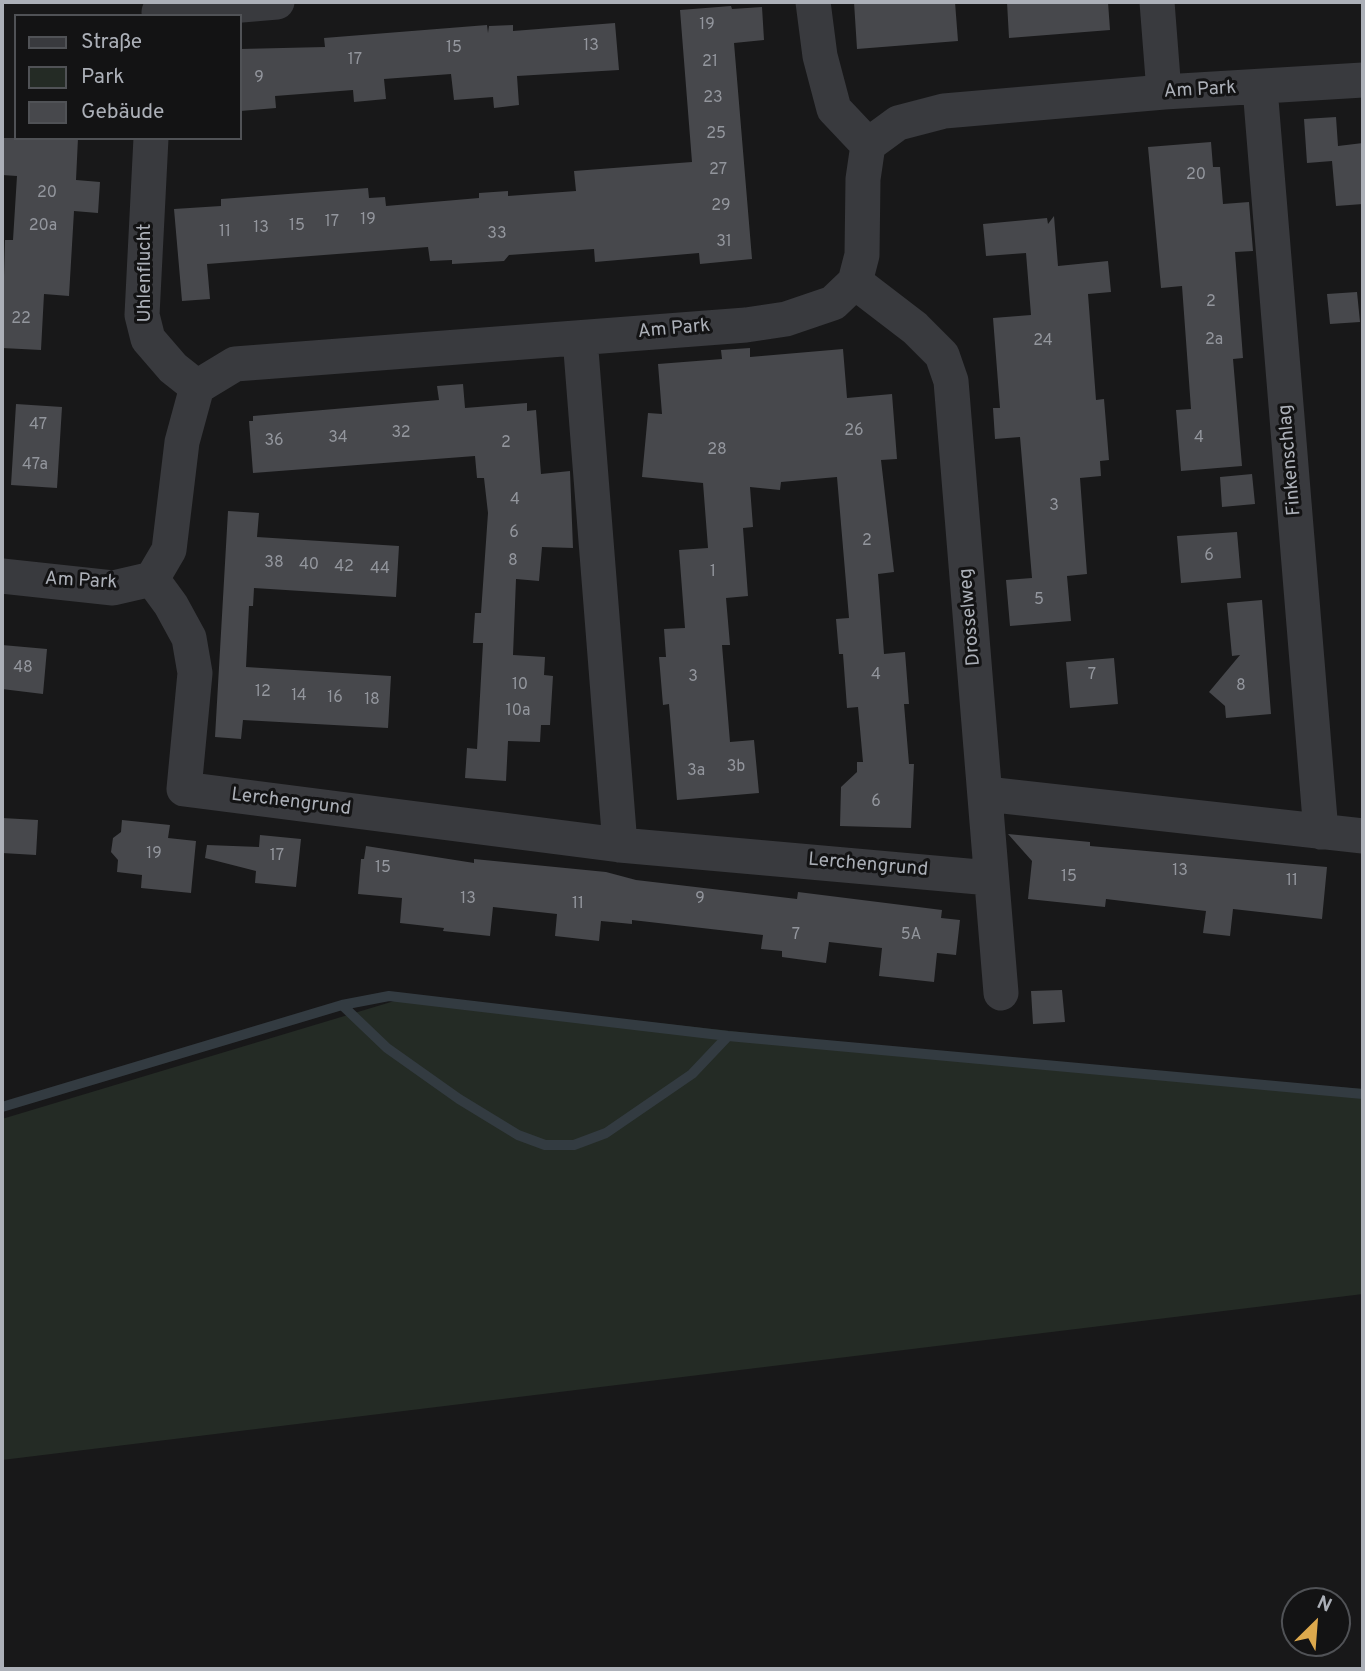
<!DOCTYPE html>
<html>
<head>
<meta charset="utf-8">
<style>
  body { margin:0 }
  #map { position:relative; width:1365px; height:1671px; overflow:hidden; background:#181819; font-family:Overpass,sans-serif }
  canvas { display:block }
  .frame { position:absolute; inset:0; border:4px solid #acb0b8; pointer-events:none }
  .legend { position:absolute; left:14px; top:14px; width:228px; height:126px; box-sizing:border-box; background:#131314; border:2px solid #505256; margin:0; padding:9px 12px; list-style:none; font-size:21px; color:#acb0b8 }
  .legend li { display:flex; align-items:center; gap:14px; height:35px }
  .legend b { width:35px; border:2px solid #505256 }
  .north { position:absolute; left:1281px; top:1587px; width:70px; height:70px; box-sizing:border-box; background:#131314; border:2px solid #505256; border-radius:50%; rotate:25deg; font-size:19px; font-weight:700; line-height:28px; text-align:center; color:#acb0b8 }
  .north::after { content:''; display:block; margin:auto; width:24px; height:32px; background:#dda94d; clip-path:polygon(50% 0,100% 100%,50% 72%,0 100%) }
</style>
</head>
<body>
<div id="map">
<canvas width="1365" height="1671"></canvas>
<div class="frame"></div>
<ul class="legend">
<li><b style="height:9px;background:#393a3e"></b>Straße</li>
<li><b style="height:19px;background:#242b25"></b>Park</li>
<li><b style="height:19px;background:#47484c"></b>Gebäude</li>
</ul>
<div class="north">N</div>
</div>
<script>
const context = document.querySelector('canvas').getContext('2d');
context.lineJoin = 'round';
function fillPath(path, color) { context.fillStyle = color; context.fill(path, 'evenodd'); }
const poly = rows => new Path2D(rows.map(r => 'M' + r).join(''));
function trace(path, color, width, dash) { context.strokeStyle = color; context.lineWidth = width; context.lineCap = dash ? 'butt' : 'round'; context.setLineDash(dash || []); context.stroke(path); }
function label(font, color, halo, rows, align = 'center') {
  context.font = font + ' Overpass,sans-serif'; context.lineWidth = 6; context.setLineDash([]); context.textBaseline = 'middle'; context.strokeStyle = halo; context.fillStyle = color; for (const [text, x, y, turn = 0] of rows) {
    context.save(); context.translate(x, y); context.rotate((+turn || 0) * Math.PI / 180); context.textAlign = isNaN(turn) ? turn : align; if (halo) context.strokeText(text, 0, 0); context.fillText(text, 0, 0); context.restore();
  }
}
const green = poly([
  [411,996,1024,1063,1363,1089,1363,1294,2,1460,2,1119]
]);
const stream = poly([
  [342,1005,387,1048,459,1099,518,1135,545,1145,574,1145,606,1133,692,1074,728,1036],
  [2,1107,342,1005,389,996,728,1036,1363,1094]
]);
const building = poly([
  [854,2,955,2,958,41,857,49],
  [1007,2,1108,2,1110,30,1009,38],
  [731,6,732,9,762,7,764,40,734,43,752,259,700,264,699,253,595,262,594,249,509,255,504,261,452,264,452,260,430,261,428,247,207,264,210,299,182,301,174,209,221,206,221,199,368,188,369,198,385,197,386,206,479,198,479,193,508,191,508,196,576,191,574,171,692,162,680,10],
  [615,23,619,70,517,76,519,105,494,108,493,97,454,100,451,74,384,79,386,99,354,102,353,90,275,96,276,108,240,111,240,49,325,47,324,38,487,25,488,33,489,26,513,25,513,31],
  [1336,117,1338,146,1363,143,1363,204,1336,206,1332,161,1307,163,1304,119],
  [2,138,78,138,76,180,100,182,98,213,74,211,69,296,44,294,41,350,2,348,5,240,13,240,17,176,2,175],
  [1211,142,1213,167,1220,167,1223,204,1249,202,1253,251,1235,252,1243,358,1233,359,1242,466,1181,471,1176,410,1191,409,1182,286,1161,288,1148,147],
  [1054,216,1058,266,1108,261,1111,292,1088,294,1096,400,1104,399,1109,460,1100,461,1101,476,1080,478,1087,574,1067,576,1071,621,1010,626,1006,580,1032,578,1020,437,995,439,993,408,1000,408,993,318,1031,315,1026,253,986,256,983,224,1047,218,1048,224],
  [1357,292,1360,322,1330,324,1327,294],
  [750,348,750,357,843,349,847,398,892,394,897,459,881,460,894,572,878,574,884,654,905,652,909,704,904,704,909,764,914,764,911,828,840,826,841,787,857,772,857,762,863,762,858,707,847,708,843,654,839,654,836,619,849,618,837,477,781,482,780,490,750,487,753,527,743,528,748,596,726,598,730,645,722,645,730,742,754,740,759,793,677,800,669,704,663,705,659,657,666,657,664,629,685,628,679,550,708,548,703,483,642,477,648,413,662,414,658,364,722,359,721,350],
  [463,384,465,408,527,403,527,411,536,410,541,474,570,471,573,548,542,547,539,581,516,579,513,655,545,657,544,675,553,676,550,725,541,725,540,742,508,741,506,781,465,778,467,748,477,749,483,643,473,643,475,613,481,613,488,513,484,478,477,478,475,456,253,473,249,421,253,421,253,416,439,400,437,386],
  [16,404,62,407,57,488,11,485],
  [1252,474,1255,504,1222,507,1220,477],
  [228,511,259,513,257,537,399,546,396,597,254,588,253,606,249,606,246,667,391,676,388,728,243,720,241,739,215,737],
  [1237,532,1241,578,1181,583,1177,536],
  [1262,600,1271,714,1226,718,1225,706,1209,692,1240,655,1232,656,1227,603],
  [2,645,47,649,43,694,2,689],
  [1114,658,1118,704,1070,708,1066,662],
  [2,818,38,820,36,855,2,853],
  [122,820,170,825,168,838,196,841,191,893,141,888,142,875,117,872,118,860,111,852,113,838,121,832],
  [1008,834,1090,842,1090,846,1327,867,1322,919,1233,909,1230,936,1203,933,1206,911,1106,899,1105,907,1028,899,1032,861],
  [260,835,301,839,296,887,255,883,256,871,205,858,207,845,259,847],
  [366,846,474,863,474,859,606,872,636,880,738,892,797,899,798,892,942,910,941,918,960,920,956,955,937,953,934,982,879,976,882,948,829,942,826,963,782,957,782,951,761,949,763,935,632,920,632,924,601,921,599,941,555,936,557,914,493,907,490,936,443,931,444,928,400,923,402,898,358,894,361,859,364,859],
  [1062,990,1065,1022,1033,1024,1031,991]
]);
const minor = poly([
  [813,2,820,56,834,109,868,145],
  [1157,2,1164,92],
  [159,12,277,2],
  [1260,88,1321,832],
  [151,138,142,315,148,339,173,368,197,387],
  [855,282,915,328,942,355,951,381,1001,993],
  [580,338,620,845],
  [2,576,113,588,152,579,169,550,182,442,197,387,235,364,746,325,786,319,833,303,855,282,862,255,863,179,868,145,898,123,944,111,1164,92,1363,80],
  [152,579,171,605,189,638,195,673,184,789,620,845,990,878],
  [986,794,1363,836]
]);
const numberNames = [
  ["19",707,26],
  ["13",591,47],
  ["15",454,49],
  ["17",355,61],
  ["21",710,63],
  ["9",259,79],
  ["23",713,99],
  ["25",716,135],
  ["27",718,171],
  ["20",1196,176],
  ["20",47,194],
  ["29",721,207],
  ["19",368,221],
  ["17",332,223],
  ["20a",43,227],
  ["15",297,227],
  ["13",261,229],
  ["11",225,233],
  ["33",497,235],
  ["31",724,243],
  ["2",1211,303],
  ["22",21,320],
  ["2a",1214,341],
  ["24",1043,342],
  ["47",38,426],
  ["26",854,432],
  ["32",401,434],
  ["34",338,439],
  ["4",1199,439],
  ["36",274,442],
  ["2",506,444],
  ["28",717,451],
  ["47a",35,466],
  ["4",515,501],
  ["3",1054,507],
  ["6",514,534],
  ["2",867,542],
  ["6",1209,557],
  ["8",513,562],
  ["38",274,564],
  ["40",309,566],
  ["42",344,568],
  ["44",380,570],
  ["1",713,573],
  ["5",1039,601],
  ["48",23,669],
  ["4",876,676],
  ["7",1092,676],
  ["3",693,678],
  ["10",520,686],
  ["8",1241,687],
  ["12",263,693],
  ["14",299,697],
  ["16",335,699],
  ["18",372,701],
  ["10a",518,712],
  ["3b",736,768],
  ["3a",696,772],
  ["6",876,803],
  ["19",154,855],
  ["17",277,857],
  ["15",383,869],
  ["13",1180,872],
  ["15",1069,878],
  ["11",1292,882],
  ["13",468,900],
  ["9",700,900],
  ["11",578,905],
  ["7",796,936],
  ["5A",911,936]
];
const streetNames = [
  ["Am Park",1200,91,-3],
  ["Uhlenflucht",146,273,-90],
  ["Am Park",674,330,-5],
  ["Finkenschlag",1291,460,-95],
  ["Am Park",81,582,3],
  ["Drosselweg",971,617,-95],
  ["Lerchengrund",291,803,7],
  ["Lerchengrund",868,866,5]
];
fillPath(green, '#242b25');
trace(stream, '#333b41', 10);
fillPath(building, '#47484c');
trace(minor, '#393a3e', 35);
label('16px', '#93969d', null, numberNames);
label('19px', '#acb0b8', '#131314', streetNames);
</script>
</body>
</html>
